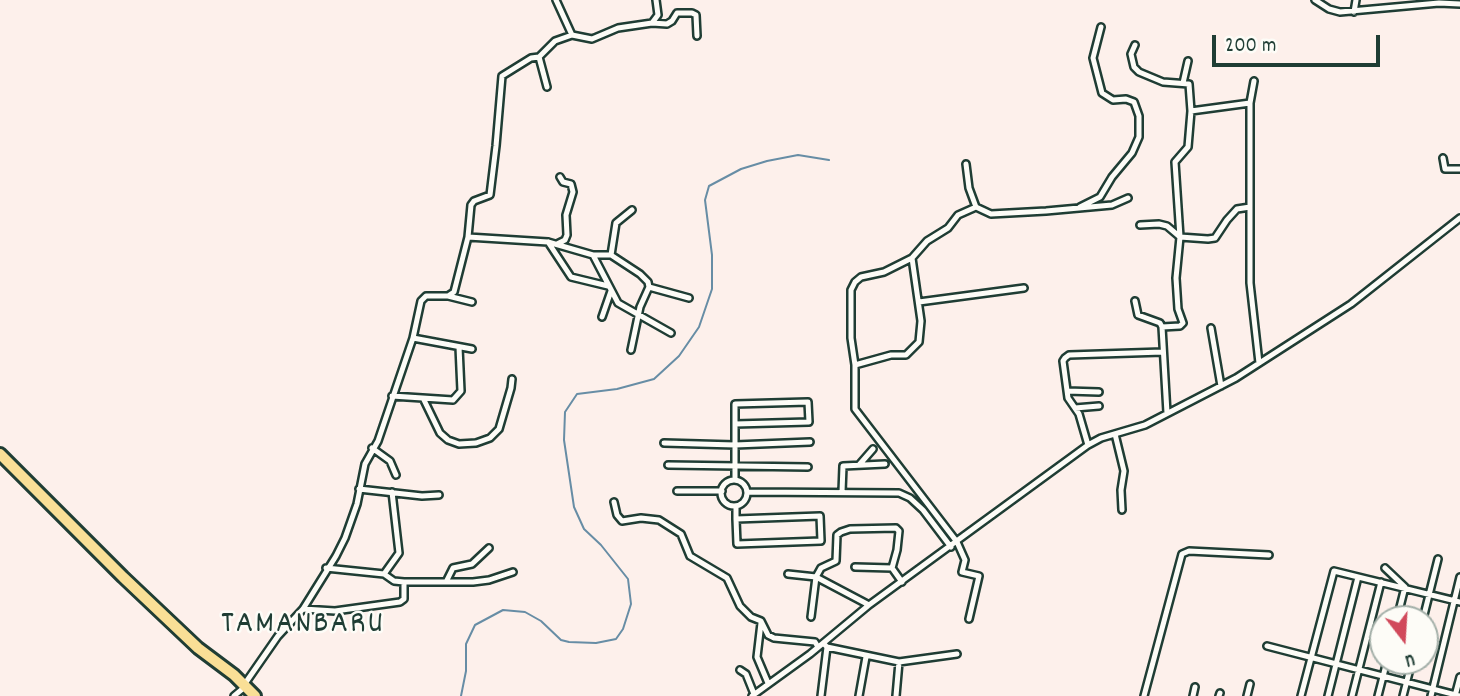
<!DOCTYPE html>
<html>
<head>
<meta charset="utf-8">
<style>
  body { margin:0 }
  #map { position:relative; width:1460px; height:696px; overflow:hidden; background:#fdf0eb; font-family:Dekko,sans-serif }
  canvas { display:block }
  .north { position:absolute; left:1369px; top:605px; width:70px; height:70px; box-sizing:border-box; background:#fdfcf7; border:2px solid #a4b0a9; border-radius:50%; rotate:163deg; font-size:19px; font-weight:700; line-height:28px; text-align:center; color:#1f3d34 }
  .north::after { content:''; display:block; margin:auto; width:24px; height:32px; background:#d1495b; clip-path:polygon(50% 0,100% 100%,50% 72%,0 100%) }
  .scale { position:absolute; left:1212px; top:35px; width:168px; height:32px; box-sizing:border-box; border:4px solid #1f3d34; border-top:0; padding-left:9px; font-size:21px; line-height:24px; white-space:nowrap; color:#1f3d34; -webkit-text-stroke:5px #fdfcf7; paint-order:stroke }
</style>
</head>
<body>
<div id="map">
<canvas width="1460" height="696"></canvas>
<div class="north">U</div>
<div class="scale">200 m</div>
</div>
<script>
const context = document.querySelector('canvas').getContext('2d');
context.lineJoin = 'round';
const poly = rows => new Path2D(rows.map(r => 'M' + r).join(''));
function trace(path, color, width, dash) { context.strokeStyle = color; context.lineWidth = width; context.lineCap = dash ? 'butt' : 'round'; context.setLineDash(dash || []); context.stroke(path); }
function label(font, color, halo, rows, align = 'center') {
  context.font = font + ' Dekko,sans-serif'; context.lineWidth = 5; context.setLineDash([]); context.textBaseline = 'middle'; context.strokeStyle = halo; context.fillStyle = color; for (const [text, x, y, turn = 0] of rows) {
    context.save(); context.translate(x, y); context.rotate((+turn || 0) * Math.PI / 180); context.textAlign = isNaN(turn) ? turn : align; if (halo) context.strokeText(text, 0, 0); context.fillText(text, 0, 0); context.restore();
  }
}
const stream = poly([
  [461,696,466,671,466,644,475,625,503,610,525,612,541,621,561,640,569,642,596,643,616,639,623,629,631,604,628,579,601,545,584,529,574,507,564,440,565,412,577,394,617,389,654,379,679,356,699,327,712,289,712,255,705,200,709,186,741,169,767,161,798,155,829,160]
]);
const street = poly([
  [556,0,572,35],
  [1315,0,1329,9,1340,12,1439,3,1460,4],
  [1354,12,1356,0],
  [652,23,667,24,672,21,677,13,692,13,696,15,697,36],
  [1135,45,1131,54,1134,67,1139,72,1163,82,1189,84,1191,111,1188,147,1175,162,1180,237,1176,278,1178,309,1183,323,1180,326,1162,327],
  [539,57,547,87],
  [1254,81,1250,103,1250,283,1259,363],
  [1183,83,1188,61],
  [1191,111,1250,103],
  [1443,158,1445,169,1460,169],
  [966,164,969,188,976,207],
  [1080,207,1100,197,1112,177,1132,153,1139,137,1139,116,1134,102,1126,99,1113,100,1102,93,1093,58,1101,27],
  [1140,225,1159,224,1167,226,1180,237,1208,239,1215,238,1227,220,1237,209,1250,207],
  [468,237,548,242,593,255,611,255,640,274,648,282,649,287,640,307,631,350],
  [548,242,571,277,608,286],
  [557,244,565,240,567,235,566,215,573,192,571,184,563,182,560,177],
  [593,255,618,303,671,333],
  [611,255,616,223,632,210],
  [649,287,689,298],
  [448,296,472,302],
  [1135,301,1138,315,1160,323,1162,327,1167,413],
  [919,302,1024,288],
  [602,317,611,291],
  [1211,328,1221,386],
  [413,338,472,349],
  [855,365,891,355,906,355,919,342,921,321,912,258],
  [1067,391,1099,392],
  [392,396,453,400,461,391,459,347],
  [424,400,440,433,448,440,459,444,476,443,490,438,499,429,511,388,512,379],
  [1075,408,1099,406],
  [735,424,809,422,808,402,735,404,735,480],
  [1115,434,1124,471,1121,490,1122,510],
  [664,443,735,445,810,442],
  [1088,445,1079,414,1068,398,1063,361,1065,358,1069,355,1163,352],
  [372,448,390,461,396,475],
  [668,465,808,467],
  [859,465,873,449],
  '721 493a13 13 0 1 1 26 0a13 13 0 1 1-26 0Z',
  [359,489,422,496,439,495],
  [677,491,722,491],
  [747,492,899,493,910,498,923,510,951,547],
  [842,492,843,466,885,464],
  [614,502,617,515,622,521,641,518,659,520,681,534,690,556,727,578,740,606,751,617,761,621,768,635,774,638,815,642,818,647],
  [736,506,736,519,737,544,821,541,820,516,736,519],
  [855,567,892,568],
  [326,568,384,574,394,581,404,582,473,582,489,580,513,572],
  [1385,568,1405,587,1397,619],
  [384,574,399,553,392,492],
  [788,574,816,577,869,605],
  [446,582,453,568,472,564,489,548],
  [303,609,335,611,400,602,404,599,404,582],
  [811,617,816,577,821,568,836,561,837,535,841,532,850,529,896,528,899,531,897,550,892,568,902,582],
  [969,619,979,576,962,572,965,560,957,542,855,409,855,365,851,338,851,290,855,282,861,277,884,272,912,258,927,241,948,228,958,215,976,207,991,214,1046,211,1112,205,1128,198],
  [1423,619,1438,559],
  [761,623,757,657,768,683],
  [1267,646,1460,696],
  [827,647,899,662,957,654],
  [740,670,746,674,754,694],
  [244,685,278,636,303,609,336,556,345,538,357,504,365,464,378,441,413,338,421,301,426,296,448,296,454,292,468,237,471,205,474,201,490,195,496,146,502,76,531,58,539,57,555,41,572,35,592,39,618,28,652,23,658,15,656,0],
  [234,696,246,686],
  [752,696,810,654,869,605,1088,445,1101,438,1145,425,1236,378,1351,304,1460,218],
  [821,696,827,647,825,645],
  [859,696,866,657],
  [896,696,899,662],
  [1144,696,1182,554,1189,551,1269,555],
  [1193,696,1195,687],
  [1219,696,1220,693],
  [1247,696,1250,684],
  [1301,696,1334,571,1460,602],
  [1328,696,1358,577],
  [1352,696,1381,582],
  [1378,696,1387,661],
  [1403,696,1412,661],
  [1431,696,1460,577],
  [1455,696,1460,677]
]);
const highway = poly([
  [0,454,123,577,198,648,234,675,255,696]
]);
const quarterNames = [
  ["TAMANBARU",303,627]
];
trace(stream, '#678da5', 2);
trace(street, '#1f3d34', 10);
trace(highway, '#1f3d34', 16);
trace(street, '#fdfcf7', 5);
trace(highway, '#f9df96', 10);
context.letterSpacing = '2px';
label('32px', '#1f3d34', '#fdfcf7', quarterNames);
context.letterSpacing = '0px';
</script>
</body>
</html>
